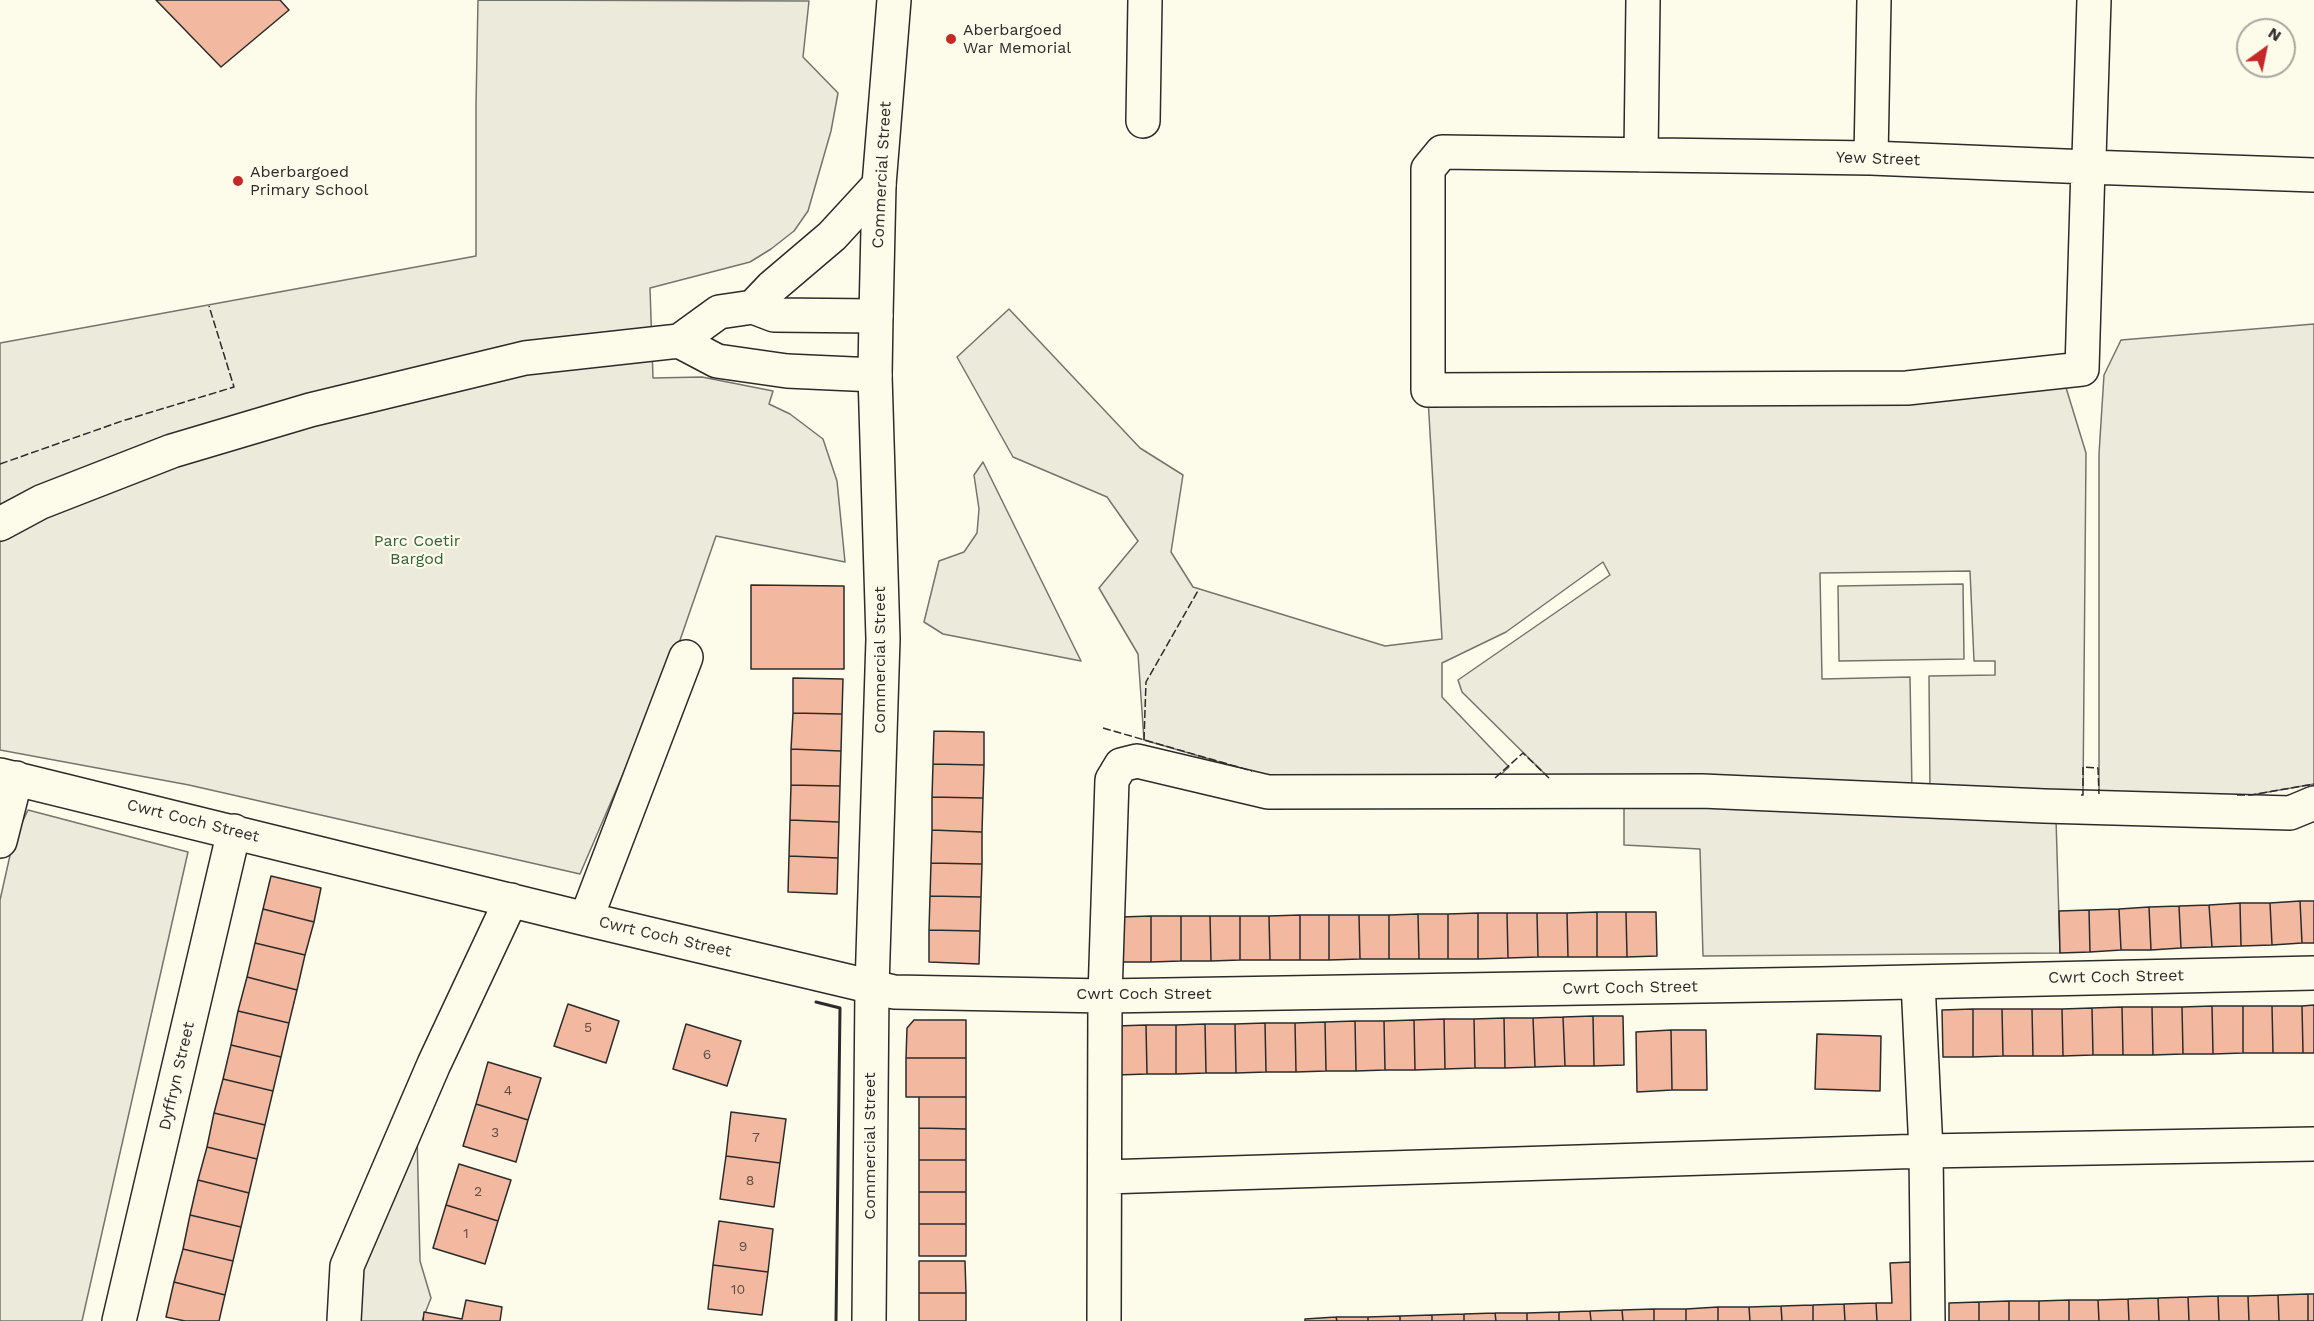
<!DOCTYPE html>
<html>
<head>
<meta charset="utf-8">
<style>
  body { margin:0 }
  #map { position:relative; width:2314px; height:1321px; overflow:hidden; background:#fdfbea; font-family:"Work Sans",sans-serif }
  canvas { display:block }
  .north { position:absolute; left:2236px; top:18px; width:60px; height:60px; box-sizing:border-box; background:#fdfbea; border:2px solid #a9a89e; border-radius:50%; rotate:33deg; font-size:16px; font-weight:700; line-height:24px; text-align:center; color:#2b2b2b }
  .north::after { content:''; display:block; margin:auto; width:21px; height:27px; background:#c62828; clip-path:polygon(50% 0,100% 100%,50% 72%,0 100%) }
</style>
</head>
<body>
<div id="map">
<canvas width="2314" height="1321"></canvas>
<div class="north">N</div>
</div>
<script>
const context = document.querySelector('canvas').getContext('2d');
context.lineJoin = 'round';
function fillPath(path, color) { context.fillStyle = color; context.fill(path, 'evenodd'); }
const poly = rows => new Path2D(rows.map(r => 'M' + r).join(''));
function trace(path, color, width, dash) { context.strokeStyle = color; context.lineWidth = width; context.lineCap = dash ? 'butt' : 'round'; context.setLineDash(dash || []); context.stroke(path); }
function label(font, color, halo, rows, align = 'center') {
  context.font = font + ' "Work Sans",sans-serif'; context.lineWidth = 4.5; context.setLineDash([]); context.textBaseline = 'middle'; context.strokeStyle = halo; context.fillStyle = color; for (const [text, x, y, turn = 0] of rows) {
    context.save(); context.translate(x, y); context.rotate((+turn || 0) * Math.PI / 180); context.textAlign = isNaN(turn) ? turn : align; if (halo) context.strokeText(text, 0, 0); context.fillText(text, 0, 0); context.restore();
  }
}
const green = poly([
  [478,0,809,1,803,57,838,93,831,131,808,211,794,231,771,249,750,262,650,288,653,378,702,377,773,391,769,404,790,414,823,439,837,481,845,562,716,536,678,646,580,874,189,785,0,750,0,343,476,256,476,106,478,0],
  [1009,309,1140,448,1183,475,1171,552,1193,587,1385,646,1442,639,1428,398,2064,381,2086,453,2083,795,1930,793,1929,676,1995,675,1995,661,1974,661,1970,571,1820,573,1822,679,1910,677,1912,792,1549,778,1462,692,1458,680,1610,575,1603,562,1506,632,1442,663,1442,697,1509,767,1497,778,1274,778,1144,740,1138,654,1099,588,1138,541,1107,497,1013,457,957,357,1009,309],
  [2314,324,2314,784,2251,795,2099,794,2099,454,2104,375,2121,340,2314,324],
  [983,462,1081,661,943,634,924,622,939,561,964,552,977,533,979,509,974,475,983,462],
  [1963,584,1964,659,1839,661,1838,586,1963,584],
  [1624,802,2056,819,2060,953,1703,956,1700,849,1624,845,1624,802],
  [28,810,188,852,82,1321,0,1321,0,900,13,842,28,810],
  [417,1134,420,1261,431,1298,422,1321,358,1321,361,1273,417,1134]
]);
const building = poly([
  [156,0,280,0,289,10,221,67,156,0],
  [751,585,844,586,844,669,751,669,751,585],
  [793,678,843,679,842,714,793,713,793,678],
  [793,713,842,714,841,751,791,749,793,713],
  [934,731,984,732,984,765,933,764,934,731],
  [791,749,841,751,840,786,791,785,791,749],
  [933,764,984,765,983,798,932,797,933,764],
  [791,785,840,786,839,822,790,820,791,785],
  [932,797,983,798,982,832,932,830,932,797],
  [790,820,839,822,838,858,789,856,790,820],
  [932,830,982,832,982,864,931,863,932,830],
  [789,856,838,858,837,894,788,892,789,856],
  [931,863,982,864,981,897,930,896,931,863],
  [271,876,321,888,314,922,263,909,271,876],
  [930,896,981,897,980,931,929,930,930,896],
  [2300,901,2314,901,2314,943,2302,943,2300,901],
  [2300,901,2302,943,2272,945,2270,903,2300,901],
  [2240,903,2270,903,2272,945,2241,946,2240,903],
  [2240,903,2241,946,2212,947,2209,905,2240,903],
  [2209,905,2212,947,2181,948,2179,906,2209,905],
  [2179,906,2181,948,2151,950,2149,907,2179,906],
  [2149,907,2151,950,2121,950,2119,909,2149,907],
  [263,909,314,922,305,955,255,943,263,909],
  [2119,909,2121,950,2090,952,2089,910,2119,909],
  [2089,910,2090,952,2060,953,2059,911,2089,910],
  [1597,912,1597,957,1568,957,1567,913,1597,912],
  [1597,912,1626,912,1627,957,1597,957,1597,912],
  [1626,912,1656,912,1657,956,1627,957,1626,912],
  [1478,913,1478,959,1448,959,1448,914,1478,913],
  [1478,913,1507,913,1508,958,1478,959,1478,913],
  [1507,913,1537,913,1538,957,1508,958,1507,913],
  [1537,913,1567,913,1568,957,1538,957,1537,913],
  [1418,914,1419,959,1389,959,1389,915,1418,914],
  [1418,914,1448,914,1448,959,1419,959,1418,914],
  [1300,915,1300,960,1270,960,1269,916,1300,915],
  [1300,915,1329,915,1329,960,1300,960,1300,915],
  [1329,915,1359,915,1360,959,1329,960,1329,915],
  [1359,915,1389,915,1389,959,1360,959,1359,915],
  [1151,916,1151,962,1121,962,1121,917,1151,916],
  [1151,916,1181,916,1181,961,1151,962,1151,916],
  [1181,916,1210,916,1211,961,1181,961,1181,916],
  [1210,916,1240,916,1240,960,1211,961,1210,916],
  [1240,916,1269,916,1270,960,1240,960,1240,916],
  [929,930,980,931,979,964,929,962,929,930],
  [255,943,305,955,297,990,247,977,255,943],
  [247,977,297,990,289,1023,238,1011,247,977],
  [568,1004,619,1021,606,1063,554,1046,568,1004],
  [2314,1005,2314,1053,2303,1053,2302,1006,2314,1005],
  [2212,1006,2243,1006,2243,1053,2213,1054,2212,1006],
  [2212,1006,2213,1054,2183,1054,2182,1007,2212,1006],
  [2243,1006,2272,1006,2273,1053,2243,1053,2243,1006],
  [2272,1006,2302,1006,2303,1053,2273,1053,2272,1006],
  [2122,1007,2152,1007,2153,1055,2123,1055,2122,1007],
  [2122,1007,2123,1055,2093,1055,2092,1008,2122,1007],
  [2152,1007,2182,1007,2183,1054,2153,1055,2152,1007],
  [2092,1008,2093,1055,2063,1056,2062,1009,2092,1008],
  [1973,1009,2002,1009,2003,1056,1973,1057,1973,1009],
  [1973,1009,1973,1057,1943,1057,1942,1010,1973,1009],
  [2002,1009,2032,1009,2033,1056,2003,1056,2002,1009],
  [2032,1009,2062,1009,2063,1056,2033,1056,2032,1009],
  [238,1011,289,1023,281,1057,231,1045,238,1011],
  [1593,1016,1594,1066,1565,1066,1563,1017,1593,1016],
  [1593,1016,1623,1016,1624,1065,1594,1066,1593,1016],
  [1563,1017,1565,1066,1535,1067,1533,1018,1563,1017],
  [1504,1018,1505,1068,1475,1068,1474,1019,1504,1018],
  [1504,1018,1533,1018,1535,1067,1505,1068,1504,1018],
  [1444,1019,1445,1069,1415,1070,1414,1020,1444,1019],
  [1444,1019,1474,1019,1475,1068,1445,1069,1444,1019],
  [914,1020,966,1020,966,1058,906,1058,907,1028,914,1020],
  [1414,1020,1415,1070,1385,1070,1384,1021,1414,1020],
  [1355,1021,1356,1071,1326,1071,1325,1022,1355,1021],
  [1355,1021,1384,1021,1385,1070,1356,1071,1355,1021],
  [1325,1022,1326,1071,1296,1072,1295,1023,1325,1022],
  [1265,1023,1266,1072,1236,1073,1235,1024,1265,1023],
  [1265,1023,1295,1023,1296,1072,1266,1072,1265,1023],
  [686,1024,741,1041,727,1086,673,1069,686,1024],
  [1205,1024,1206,1073,1176,1074,1176,1025,1205,1024],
  [1205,1024,1235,1024,1236,1073,1206,1073,1205,1024],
  [1146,1025,1147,1074,1117,1075,1116,1026,1146,1025],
  [1146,1025,1176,1025,1176,1074,1147,1074,1146,1025],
  [1671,1030,1672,1090,1637,1092,1636,1032,1671,1030],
  [1671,1030,1706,1030,1707,1090,1672,1090,1671,1030],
  [1817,1034,1881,1036,1880,1091,1815,1089,1817,1034],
  [231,1045,281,1057,273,1091,223,1079,231,1045],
  [906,1058,966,1058,966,1097,906,1097,906,1058],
  [488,1062,541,1078,528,1120,476,1104,488,1062],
  [223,1079,273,1091,265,1125,214,1113,223,1079],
  [919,1097,966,1097,966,1129,919,1128,919,1097],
  [476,1104,528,1120,516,1162,463,1146,476,1104],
  [731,1112,786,1119,780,1163,726,1156,731,1112],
  [214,1113,265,1125,257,1159,207,1147,214,1113],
  [919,1128,966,1129,966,1160,919,1160,919,1128],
  [207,1147,257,1159,249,1193,198,1180,207,1147],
  [726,1156,780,1163,774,1207,720,1199,726,1156],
  [919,1160,966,1160,966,1192,919,1192,919,1160],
  [459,1164,511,1180,498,1221,446,1205,459,1164],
  [198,1180,249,1193,241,1227,190,1215,198,1180],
  [919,1192,966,1192,966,1224,919,1224,919,1192],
  [446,1205,498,1221,485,1264,433,1248,446,1205],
  [190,1215,241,1227,233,1261,183,1249,190,1215],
  [719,1221,773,1229,768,1272,713,1265,719,1221],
  [919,1224,966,1224,966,1256,919,1256,919,1224],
  [183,1249,233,1261,225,1295,174,1282,183,1249],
  [919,1261,965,1261,966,1293,919,1293,919,1261],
  [1911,1262,1913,1321,1877,1321,1876,1303,1892,1303,1890,1263,1911,1262],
  [713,1265,768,1272,762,1315,708,1309,713,1265],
  [174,1282,225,1295,219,1321,185,1321,166,1317,174,1282],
  [919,1293,966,1293,966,1321,919,1321,919,1293],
  [2308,1294,2308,1321,2279,1321,2278,1295,2308,1294],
  [2308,1294,2314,1294,2314,1321,2308,1321,2308,1294],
  [2278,1295,2279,1321,2249,1321,2248,1296,2278,1295],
  [2218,1296,2219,1321,2189,1321,2188,1297,2218,1296],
  [2218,1296,2248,1296,2249,1321,2219,1321,2218,1296],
  [2188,1297,2189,1321,2159,1321,2158,1298,2188,1297],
  [2158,1298,2159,1321,2129,1321,2128,1299,2158,1298],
  [2128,1299,2129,1321,2099,1321,2098,1300,2128,1299],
  [466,1300,502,1307,500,1321,423,1321,424,1312,462,1319,466,1300],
  [2069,1300,2069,1321,2039,1321,2039,1301,2069,1300],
  [2069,1300,2098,1300,2099,1321,2069,1321,2069,1300],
  [2009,1301,2009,1321,1979,1321,1979,1302,2009,1301],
  [2009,1301,2039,1301,2039,1321,2009,1321,2009,1301],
  [1979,1302,1979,1321,1949,1321,1949,1303,1979,1302],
  [1876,1303,1877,1321,1845,1321,1844,1304,1876,1303],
  [1844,1304,1845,1321,1813,1321,1813,1305,1844,1304],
  [1813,1305,1813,1321,1782,1321,1781,1306,1813,1305],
  [1781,1306,1782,1321,1750,1321,1749,1307,1781,1306],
  [1718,1307,1749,1307,1750,1321,1718,1321,1718,1307],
  [1718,1307,1718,1321,1686,1321,1686,1309,1718,1307],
  [1654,1309,1686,1309,1686,1321,1654,1321,1654,1309],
  [1654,1309,1654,1321,1623,1321,1622,1310,1654,1309],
  [1622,1310,1623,1321,1591,1321,1590,1311,1622,1310],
  [1590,1311,1591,1321,1559,1321,1559,1312,1590,1311],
  [1559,1312,1559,1321,1527,1321,1527,1313,1559,1312],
  [1495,1313,1527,1313,1527,1321,1496,1321,1495,1313],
  [1495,1313,1496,1321,1464,1321,1464,1314,1495,1313],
  [1464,1314,1464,1321,1432,1321,1432,1315,1464,1314],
  [1432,1315,1432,1321,1400,1321,1400,1316,1432,1315],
  [1400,1316,1400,1321,1368,1321,1368,1317,1400,1316],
  [1336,1317,1368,1317,1368,1321,1337,1321,1336,1317],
  [1336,1317,1337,1321,1305,1321,1305,1319,1336,1317]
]);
const minor = poly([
  [2094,0,2089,158,2088,167,2082,369,1907,388,1428,390,1428,169,1442,152,1871,158,2088,167,2314,175],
  [1143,121,1145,0],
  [1641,155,1643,0],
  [1871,158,1874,0],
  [753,307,772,287,832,236,879,185],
  [679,341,717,361,787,371,875,375],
  [0,524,41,502,172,451,310,410,525,358,679,341,719,312,753,307,774,315,876,316],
  [0,775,586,919,894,992,1105,996,1821,984,2314,973],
  [0,841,16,778],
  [586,919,686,657],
  [1918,982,1926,1151,1928,1321],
  [1105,1177,1926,1151,2314,1144],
  [119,1321,234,831],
  [344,1321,347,1266,434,1064,511,900],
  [1104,1321,1105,996,1112,780,1121,765,1137,761,1268,792,1702,791,2044,806,2290,813,2314,803]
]);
const major = poly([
  [869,1321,872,987,883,639,875,375,876,316,879,185,894,0]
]);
const fence = poly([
  [0,464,122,421,234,387,209,306],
  [1103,728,1252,771],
  [1144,740,1146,682,1199,589],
  [1495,778,1523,753,1549,778],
  [2081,795,2083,795,2083,767,2098,768,2099,794],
  [2237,795,2251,795,2314,784]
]);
const wall = poly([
  [816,1002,840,1008,836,1321]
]);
const markers = [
  [951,39,6,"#c62828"],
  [238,181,6,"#c62828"]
];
const numberNames = [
  ["5",588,1028],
  ["6",707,1055],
  ["4",508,1091],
  ["3",495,1133],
  ["7",756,1138],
  ["8",750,1181],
  ["2",478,1192],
  ["1",466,1234],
  ["9",743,1247],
  ["10",738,1290]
];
const poiNames = [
  ["Aberbargoed",963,30],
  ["War Memorial",963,48],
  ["Aberbargoed",250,172],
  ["Primary School",250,190]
];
const streetNames = [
  ["Yew Street",1878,159,2],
  ["Commercial Street",882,175,-87],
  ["Commercial Street",880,660,-90],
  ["Cwrt Coch Street",193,821,14],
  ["Cwrt Coch Street",665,937,13],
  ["Cwrt Coch Street",2116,977,-1],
  ["Cwrt Coch Street",1630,988,-1],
  ["Cwrt Coch Street",1144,994],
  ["Dyffryn Street",177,1076,-77],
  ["Commercial Street",870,1146,-90]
];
const parkNames = [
  ["Parc Coetir",417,541],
  ["Bargod",417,559]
];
fillPath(green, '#ecebdb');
trace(green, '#74746e', 1.5);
fillPath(building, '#f2b8a0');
trace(building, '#2b2b2b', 1.5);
trace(minor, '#2b2b2b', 36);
trace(major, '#2b2b2b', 36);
trace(minor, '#fdfbea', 33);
trace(major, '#fdfbea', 33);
trace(fence, '#2b2b2b', 1.5, [8, 3]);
trace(wall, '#2b2b2b', 3);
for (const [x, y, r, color] of markers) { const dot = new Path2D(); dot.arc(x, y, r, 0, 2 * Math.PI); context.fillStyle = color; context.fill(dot); trace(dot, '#fdfbea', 2); }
label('14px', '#5d4e48', null, numberNames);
label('16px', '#2b2b2b', '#fdfbea', poiNames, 'left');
label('16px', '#2b2b2b', '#fdfbea', streetNames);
label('16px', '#34623c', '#fdfbea', parkNames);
</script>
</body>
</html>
